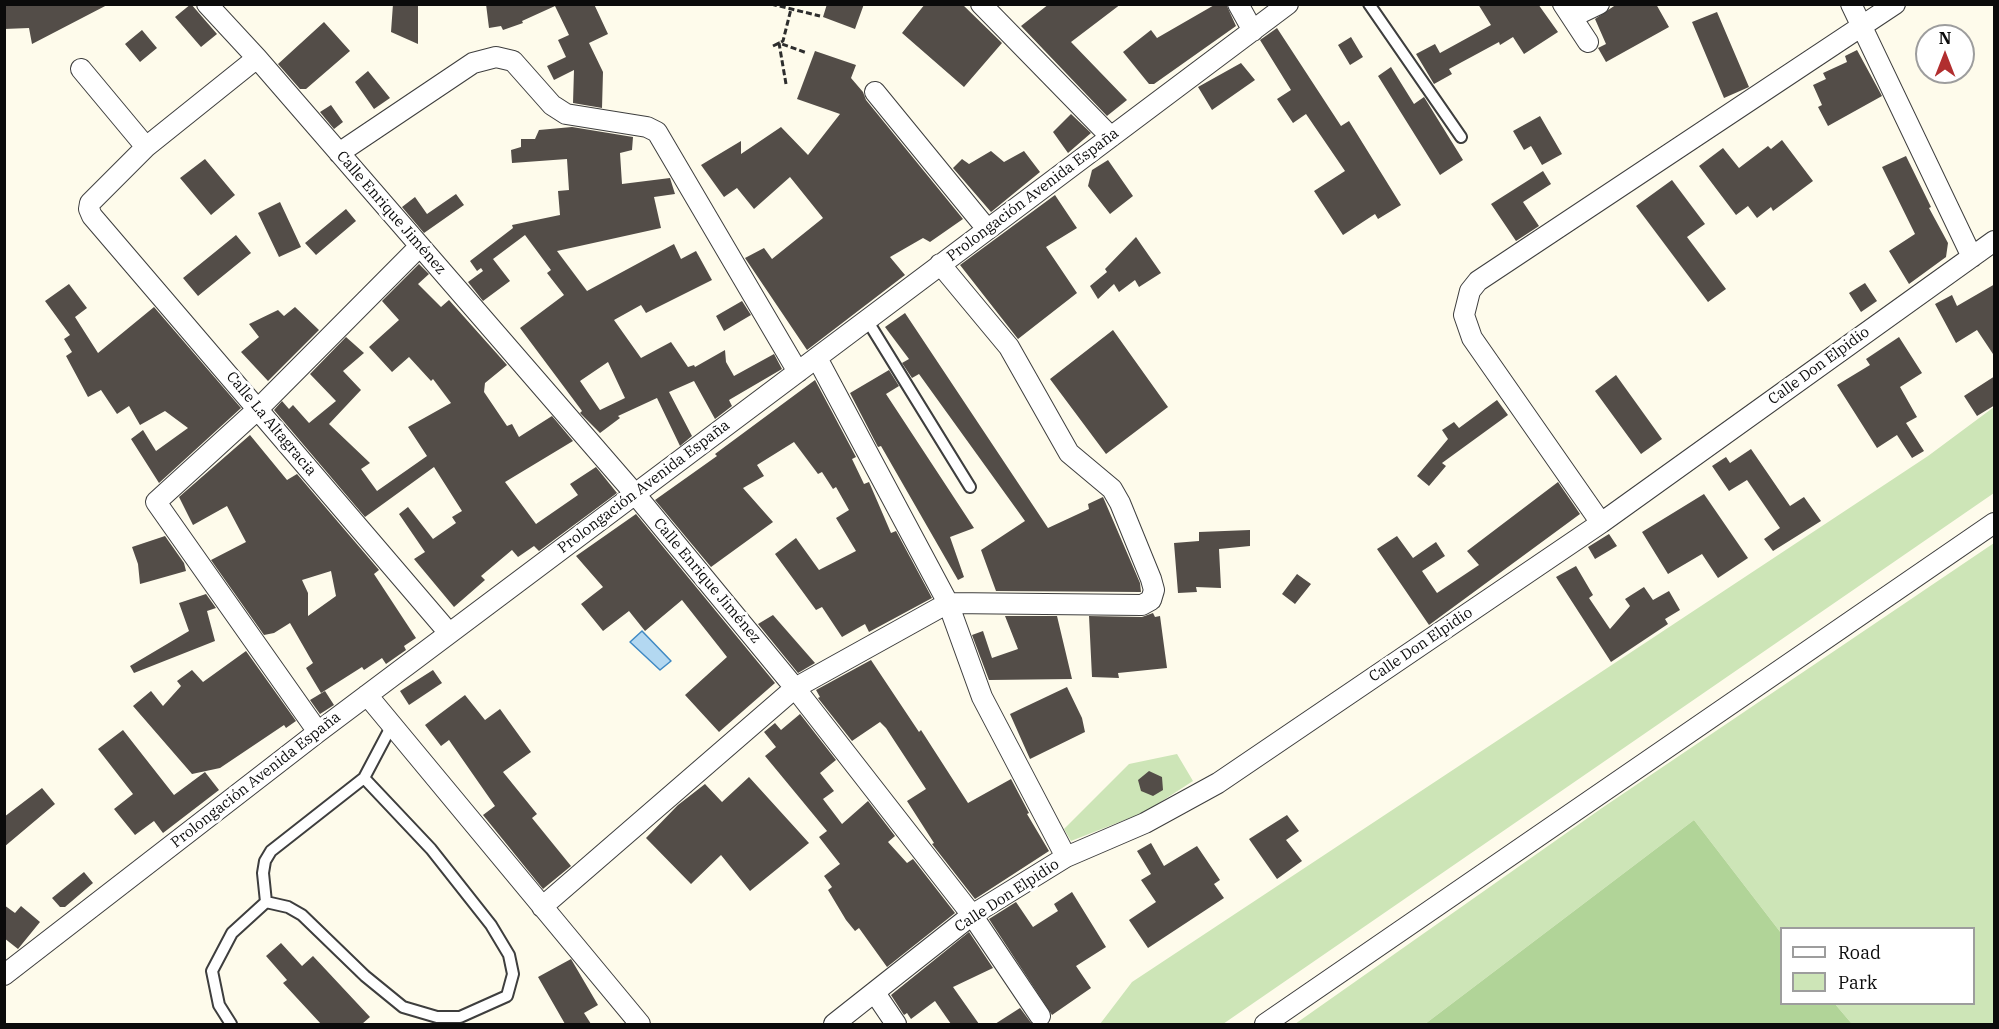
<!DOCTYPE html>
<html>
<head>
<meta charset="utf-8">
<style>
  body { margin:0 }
  #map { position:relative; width:1999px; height:1029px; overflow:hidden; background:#fefbeb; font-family:"IBM Plex Serif",serif }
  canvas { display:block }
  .frame { position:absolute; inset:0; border:6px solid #0b0b0b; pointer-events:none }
  .legend { position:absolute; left:1780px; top:927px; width:195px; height:78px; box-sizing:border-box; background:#fff; border:2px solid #9d9d9d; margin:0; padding:8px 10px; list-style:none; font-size:18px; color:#0b0b0b }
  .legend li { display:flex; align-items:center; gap:12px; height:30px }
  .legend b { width:30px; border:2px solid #9d9d9d }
  .north { position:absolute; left:1915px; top:24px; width:60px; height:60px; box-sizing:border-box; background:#fff; border:2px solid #9d9d9d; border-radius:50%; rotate:0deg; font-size:16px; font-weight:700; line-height:24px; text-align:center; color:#0b0b0b }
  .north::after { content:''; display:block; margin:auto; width:21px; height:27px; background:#b12e2f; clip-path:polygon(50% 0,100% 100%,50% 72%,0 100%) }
</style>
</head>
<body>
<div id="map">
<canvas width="1999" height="1029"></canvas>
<div class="frame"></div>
<ul class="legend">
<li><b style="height:8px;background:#fff"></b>Road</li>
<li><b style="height:16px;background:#cde5b7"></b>Park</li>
</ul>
<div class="north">N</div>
</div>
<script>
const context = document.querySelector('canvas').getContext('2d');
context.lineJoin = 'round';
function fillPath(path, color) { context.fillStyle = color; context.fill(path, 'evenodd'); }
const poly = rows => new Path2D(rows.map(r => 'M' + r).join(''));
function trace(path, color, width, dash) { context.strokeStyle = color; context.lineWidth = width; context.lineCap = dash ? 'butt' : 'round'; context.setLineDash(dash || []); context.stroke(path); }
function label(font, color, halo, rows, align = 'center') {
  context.font = font + ' "IBM Plex Serif",serif'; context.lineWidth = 6; context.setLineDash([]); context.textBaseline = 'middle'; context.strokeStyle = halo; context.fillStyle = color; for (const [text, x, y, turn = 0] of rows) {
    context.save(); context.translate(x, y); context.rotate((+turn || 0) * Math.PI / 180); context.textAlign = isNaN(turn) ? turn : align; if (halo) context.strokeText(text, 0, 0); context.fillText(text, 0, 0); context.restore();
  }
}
const green = poly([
  [1994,407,1994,493,1223,1024,1100,1024,1132,982,1928,456],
  [1994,543,1994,1024,1852,1024,1835,1004,1974,1004,1974,928,1782,928,1781,933,1694,820,1425,1024,1295,1024,1602,808],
  [1177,754,1193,781,1145,812,1071,841,1064,829,1129,764]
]);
const forest = poly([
  [1694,820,1781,933,1782,1004,1835,1004,1852,1024,1425,1024]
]);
const water = poly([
  [642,631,671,661,660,670,630,642,642,631]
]);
const building = poly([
  [4,4,109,4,32,44,29,28,4,29],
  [191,4,217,34,201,47,175,17],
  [393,4,418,4,418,44,391,32],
  [486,4,594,4,608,34,589,43,603,72,602,108,573,103,574,70,554,80,547,66,566,57,558,40,569,35,555,6,522,21,523,23,503,30,501,26,489,28],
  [827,4,864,4,855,29,823,17],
  [925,4,962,4,1002,43,964,87,902,33],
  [1049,4,1121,4,1071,42,1127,100,1107,116,1021,26],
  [1216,4,1226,4,1236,26,1154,84,1149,84,1123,52,1151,30,1157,38],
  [1478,4,1538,4,1558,32,1524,54,1513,37,1500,45,1499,42,1449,69,1452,74,1434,84,1416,54,1435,44,1440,53,1491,25],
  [1617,4,1656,4,1669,27,1606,62,1598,48,1606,44,1595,19],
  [1717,12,1749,87,1724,98,1692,22],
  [324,22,350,51,306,89,300,89,278,64],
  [1277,28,1341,126,1349,121,1401,205,1378,219,1375,214,1343,235,1314,191,1345,171,1306,114,1293,123,1277,99,1291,90,1260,40],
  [142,30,157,48,140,62,125,44],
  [1351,37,1363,57,1350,65,1338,45],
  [1857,50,1882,96,1828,126,1818,107,1822,105,1813,85,1826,79,1823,73,1847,62,1845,56],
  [815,51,856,65,851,78,863,92,866,100,963,219,930,242,923,238,890,257,905,275,807,350,745,258,764,248,772,259,823,218,790,177,754,209,737,188,724,197,701,165,741,141,741,154,781,127,808,155,840,114,797,99],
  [1241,63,1255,80,1212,110,1198,87],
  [1391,67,1414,104,1424,97,1463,160,1440,175,1378,76],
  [368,71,390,98,374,109,355,82],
  [331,105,343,122,334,129,320,112],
  [1071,114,1091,133,1068,153,1053,132],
  [1540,116,1562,154,1542,165,1531,146,1524,150,1513,131],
  [572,127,633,137,632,150,620,153,622,184,670,178,675,194,654,197,661,228,557,251,587,291,674,244,681,259,696,251,712,280,646,313,641,305,614,320,641,358,671,342,688,367,694,365,695,367,725,350,726,362,734,376,774,354,782,369,729,400,732,406,715,419,694,381,669,392,692,436,680,446,657,398,618,416,620,418,600,433,580,413,582,411,520,328,564,295,547,273,551,270,525,235,493,259,510,281,483,301,468,282,483,271,481,268,477,271,470,261,513,228,512,225,560,215,558,191,569,190,567,159,512,163,511,150,521,147,521,139,535,139,539,130],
  [608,362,625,398,600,410,580,381],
  [1782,140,1813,181,1773,211,1771,207,1757,218,1748,206,1736,215,1699,166,1723,148,1739,168,1768,146,1771,149],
  [991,151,1004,162,1024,151,1040,172,991,212,953,168,962,159,969,164],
  [1906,156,1931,207,1929,208,1948,243,1946,257,1909,284,1889,251,1915,234,1882,167],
  [205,159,235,195,211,215,180,178],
  [1108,160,1133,196,1110,214,1088,186,1092,170],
  [1543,171,1551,184,1523,202,1539,226,1516,241,1491,204],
  [1672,180,1705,224,1687,237,1726,289,1708,302,1636,206],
  [456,194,464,205,424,233,402,207,415,197,427,214],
  [1055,195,1077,228,1046,247,1077,293,1018,339,960,265],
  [280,202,301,247,279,257,258,213],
  [346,209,356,221,316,255,305,243],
  [236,235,251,253,198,296,183,278],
  [1136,237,1161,273,1139,287,1135,280,1119,292,1114,284,1098,299,1090,286,1107,272,1105,269],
  [419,264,429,274,418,284,441,307,449,300,507,365,485,383,484,392,507,426,512,424,519,437,552,416,573,441,505,482,536,524,578,495,570,484,596,467,617,493,539,551,534,546,518,557,512,550,481,576,485,580,454,607,414,559,425,552,399,514,408,507,433,539,456,523,452,517,462,511,434,467,365,517,274,410,282,401,289,409,293,405,309,423,336,401,310,374,346,337,364,353,343,371,361,390,329,424,370,463,361,469,377,491,427,456,408,427,451,403,433,379,431,381,409,357,392,372,369,347,399,320,382,301],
  [1865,283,1877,301,1861,312,1849,293],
  [69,284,87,308,75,317,98,353,154,307,241,408,159,483,131,439,143,430,156,451,188,428,165,411,140,425,129,406,117,414,101,390,88,397,66,356,72,352,64,339,70,335,45,301],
  [1995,284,1995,357,1977,330,1956,343,1935,304,1952,295,1957,306],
  [742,301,751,315,724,331,716,316],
  [295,307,319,330,268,381,241,352,259,337,249,324,278,310,284,316],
  [905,313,1048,528,1089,509,1088,504,1103,497,1140,583,1141,592,996,591,981,550,1025,521,919,374,912,378,902,363,909,359,885,327],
  [1113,330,1168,407,1106,454,1050,379],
  [1899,337,1922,373,1900,387,1917,417,1906,423,1924,451,1912,458,1897,435,1877,448,1837,385,1870,365,1866,359],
  [889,370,899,386,886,394,974,528,950,537,964,577,958,580,881,446,878,447,850,393],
  [1616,375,1662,439,1641,454,1595,391],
  [1995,376,1995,405,1977,416,1964,396],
  [815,380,856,457,852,459,864,484,869,482,891,533,896,531,932,598,869,632,865,624,842,637,822,607,816,610,775,554,796,538,819,570,856,551,836,518,849,510,836,487,833,489,822,472,818,474,794,442,757,465,764,476,743,488,773,522,711,567,655,500,717,456,715,454],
  [1497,400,1508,415,1442,463,1446,466,1429,486,1417,476,1448,439,1442,430,1454,422,1459,428],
  [250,435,287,480,297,474,379,570,374,574,416,638,404,646,406,650,386,664,382,658,364,670,362,667,321,693,306,668,313,663,290,623,274,633,264,635,211,560,246,542,227,506,193,525,179,497],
  [331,571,336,596,308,616,308,593,302,580],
  [1751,449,1790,506,1804,497,1821,521,1773,551,1764,539,1780,528,1747,480,1729,491,1712,466,1726,457,1730,463],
  [1558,482,1580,514,1429,625,1377,549,1397,536,1413,558,1436,542,1445,556,1422,571,1437,593,1479,565,1467,551],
  [1704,494,1748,558,1718,578,1702,554,1668,574,1642,532],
  [636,514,775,683,719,732,685,695,727,657,682,600,645,631,629,611,603,631,581,604,603,587,576,556],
  [1250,530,1250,546,1219,549,1221,588,1196,587,1197,592,1178,593,1174,543,1199,541,1199,532],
  [1609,534,1617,546,1595,559,1588,547],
  [165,536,184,563,186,571,140,584,138,564,132,547],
  [1576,566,1593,595,1589,598,1610,629,1630,606,1625,599,1644,587,1653,600,1669,591,1680,610,1665,619,1668,624,1611,662,1556,577],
  [1297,574,1311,584,1295,604,1282,594],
  [206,594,216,608,207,611,215,641,134,673,130,666,189,631,179,603],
  [1153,613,1155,617,1160,616,1167,668,1118,673,1119,678,1092,677,1089,616,1142,617],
  [773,615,815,663,798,673,758,624],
  [1005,616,1057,616,1072,679,989,680,972,635,983,631,992,658,1018,649],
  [246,651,296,721,286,728,284,725,220,768,192,774,133,706,151,691,163,706,181,686,177,681,192,670,203,682],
  [871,660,919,732,921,730,968,803,1011,779,1029,813,1027,814,1049,851,975,899,932,844,934,843,907,801,926,789,886,728,880,722,852,741,818,698,820,697,816,690],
  [433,670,442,683,409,705,400,691],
  [1067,687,1082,718,1085,732,1030,759,1010,714],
  [325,691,334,705,320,714,310,700],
  [465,695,485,720,500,709,531,752,503,772,537,814,532,818,571,866,543,889,483,815,495,806,449,740,441,746,425,725],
  [800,714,836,760,820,773,834,791,823,799,842,824,868,801,895,836,888,842,907,863,913,859,955,913,887,967,859,928,855,931,846,920,828,890,832,887,824,876,840,864,819,837,827,831,765,756,776,747,764,732,775,723,781,730],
  [123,730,174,795,205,772,219,790,163,833,154,821,135,835,114,809,133,794,98,749],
  [1149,771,1162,777,1163,790,1153,796,1141,791,1138,780],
  [749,777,809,843,750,891,721,855,691,884,646,838,678,805,705,784,722,802],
  [42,788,55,804,4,847,4,817],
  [1287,815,1299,831,1286,840,1302,861,1277,879,1249,839],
  [1151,843,1164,866,1197,846,1220,880,1214,884,1224,898,1148,948,1129,920,1156,902,1141,880,1151,874,1137,851],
  [84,872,93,883,65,907,60,907,52,898],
  [1072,892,1106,947,1076,966,1091,988,1052,1015,989,919,1016,902,1033,927,1058,911,1054,904],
  [4,905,15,913,21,906,40,922,18,949,4,938],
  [969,932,993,968,953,987,979,1024,951,1024,935,1001,911,1019,907,1013,904,1015,891,995],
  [281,943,302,966,313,956,370,1017,362,1024,321,1024,283,983,287,980,266,956],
  [571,959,598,1005,584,1013,591,1024,565,1024,538,977],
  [1020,1008,1032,1024,995,1024]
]);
const path = poly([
  [771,4,820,16],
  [773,46,783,41,791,9],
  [786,84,779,43,807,53]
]);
const service = poly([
  [1369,4,1461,137],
  [867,320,970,487],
  [364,778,431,849,491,925,509,955,513,974,507,996,460,1017,437,1017,403,1007,365,976,302,915,288,907,266,902,263,873,265,861,271,851,364,778,392,725],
  [231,1024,219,1005,212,971,232,933,266,902]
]);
const minor = poly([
  [207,4,257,58,635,494,795,688,972,915,1040,1016],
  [981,4,1111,137],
  [1238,4,1253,31],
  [1563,4,1588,42],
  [1851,4,1972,257],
  [1572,17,1599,4],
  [257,58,146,147,90,203,89,209,92,216,449,633],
  [81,69,146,147],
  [875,92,987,229],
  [339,153,473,63,496,57,513,61,552,105,566,114,647,127,657,132,798,372],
  [817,358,948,603,982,697,1066,857],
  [1601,523,1472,338,1464,315,1470,291,1478,281,1895,4],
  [367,695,640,1024],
  [318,732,156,502,258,409,420,246],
  [542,907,795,688,948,603,1142,605,1151,600,1154,590,1151,579,1120,503,1112,489,1069,453,1009,347,940,264],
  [4,975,318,732,1288,4],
  [875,993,896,1024],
  [834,1024,972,915,1066,857,1145,823,1218,783,1601,523,1994,241],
  [1265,1024,1994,523]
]);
const streetNames = [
  ["Prolongación Avenida España",1033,195,-37],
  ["Calle Enrique Jiménez",391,213,49],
  ["Calle Don Elpidio",1819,366,-36],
  ["Calle La Altagracia",271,424,50],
  ["Prolongación Avenida España",644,487,-37],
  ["Calle Enrique Jiménez",707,581,50],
  ["Calle Don Elpidio",1421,645,-34],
  ["Prolongación Avenida España",256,780,-38],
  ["Calle Don Elpidio",1007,896,-33]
];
fillPath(green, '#cde5b7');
fillPath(forest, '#b1d498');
fillPath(water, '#b3d8f1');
trace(water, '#3f89c3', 1.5);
fillPath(building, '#534d48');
trace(service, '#3e3e3e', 14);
trace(minor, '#3e3e3e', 22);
trace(path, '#2d2d2d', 3, [6, 3]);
trace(service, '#fff', 10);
trace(minor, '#fff', 20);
label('15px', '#0b0b0b', '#fff', streetNames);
</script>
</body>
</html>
